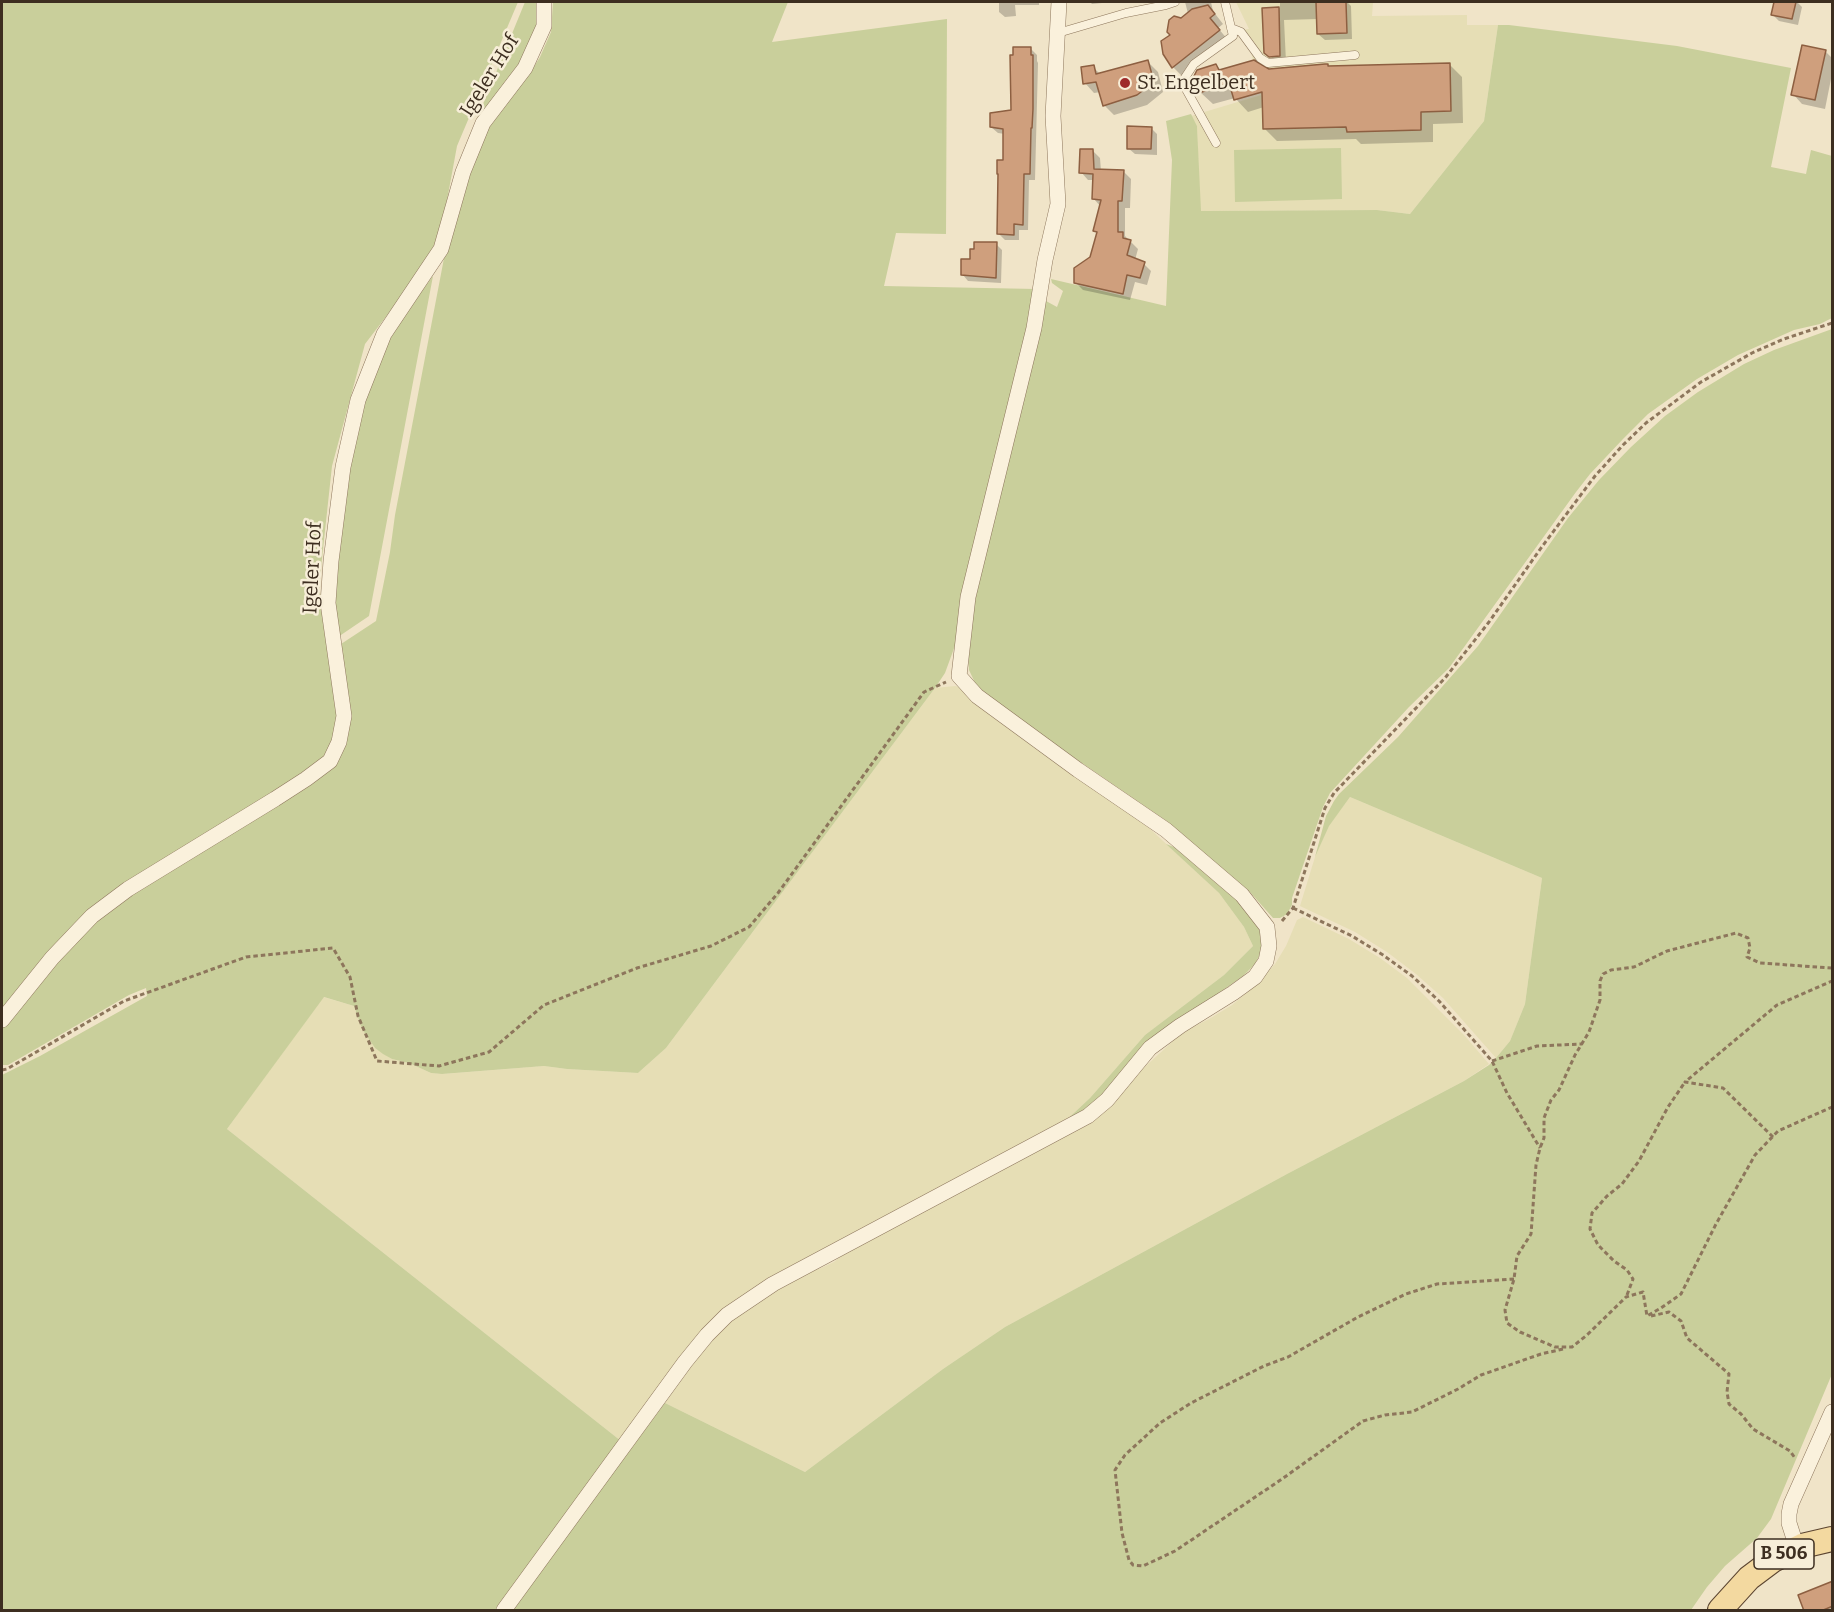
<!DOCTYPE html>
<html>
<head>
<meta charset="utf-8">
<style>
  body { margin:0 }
  #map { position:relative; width:1834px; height:1612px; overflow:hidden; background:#f0e4c8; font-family:Bitter,serif }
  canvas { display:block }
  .frame { position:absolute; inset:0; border:3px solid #3d2e20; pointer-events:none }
</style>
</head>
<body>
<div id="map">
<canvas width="1834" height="1612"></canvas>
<div class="frame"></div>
</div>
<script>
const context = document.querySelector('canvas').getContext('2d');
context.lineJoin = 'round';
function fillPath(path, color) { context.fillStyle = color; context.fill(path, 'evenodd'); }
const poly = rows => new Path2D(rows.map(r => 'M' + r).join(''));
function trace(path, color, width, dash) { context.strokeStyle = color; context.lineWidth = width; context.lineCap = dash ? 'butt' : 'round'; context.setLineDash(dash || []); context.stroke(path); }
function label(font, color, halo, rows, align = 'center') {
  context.font = font + ' Bitter,serif'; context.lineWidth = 5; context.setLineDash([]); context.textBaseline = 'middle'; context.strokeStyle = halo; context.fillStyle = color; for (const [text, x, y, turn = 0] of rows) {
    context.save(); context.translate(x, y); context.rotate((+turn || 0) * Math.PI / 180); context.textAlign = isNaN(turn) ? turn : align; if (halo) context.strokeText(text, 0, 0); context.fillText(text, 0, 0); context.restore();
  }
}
const farmland = poly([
  [1236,2,1373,2,1372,16,1467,15,1467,25,1498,25,1484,121,1410,214,1377,210,1200,211,1197,126,1191,116,1261,95,1249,43,1242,30,1249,29],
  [955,686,959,687,981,707,1073,771,1148,827,1219,893,1244,927,1253,946,1224,975,1145,1035,1090,1098,1060,1126,750,1290,621,1441,227,1129,323,997,354,1006,362,1029,375,1048,392,1059,409,1063,431,1073,443,1074,544,1066,567,1069,638,1073,666,1048,935,688],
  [1350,797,1542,878,1525,1004,1510,1041,1496,1058,1443,998,1416,974,1387,952,1355,932,1300,906,1315,857,1328,826],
  [1303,917,1349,939,1380,958,1407,978,1464,1035,1489,1064,1464,1081,1287,1174,1005,1327,943,1369,805,1472,665,1403,715,1334,748,1306,812,1270,819,1269,834,1262,843,1254,964,1187,1137,1074,1183,1032,1209,1019,1232,1005,1255,986,1275,964,1286,946,1297,920]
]);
const green = poly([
  [2,2,518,2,457,146,438,249,365,344,332,466,319,586,338,713,334,738,324,758,314,767,158,865,2,1010],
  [525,2,544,2,542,28,465,148],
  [553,2,788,2,772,42,947,19,946,234,896,233,884,286,1036,289,960,632,945,673,935,688,666,1048,638,1073,567,1069,544,1066,442,1074,431,1073,409,1063,392,1059,383,1054,375,1048,362,1029,354,1006,324,997,227,1129,621,1441,497,1610,2,1610,2,1075,40,1056,147,996,146,988,129,995,8,1065,2,1065,2,1023,102,913,337,760,338,646,376,621,390,552,395,515,445,253,456,223,464,188,480,138,530,73,540,57,551,32],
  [1498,25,1509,25,1677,46,1791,68,1771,167,1806,174,1811,150,1832,156,1832,318,1820,324,1794,330,1738,355,1697,379,1648,414,1623,439,1590,474,1576,492,1449,668,1409,707,1330,793,1323,807,1292,898,1292,905,1287,914,1280,918,1273,918,1249,891,1181,836,1168,822,990,700,977,687,969,670,967,644,976,596,1046,301,1057,307,1063,291,1052,283,1051,279,1166,306,1172,160,1166,121,1191,114,1197,126,1201,211,1377,210,1410,214,1484,121],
  [1341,148,1342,199,1235,202,1234,150],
  [433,276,369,616,338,637,332,609,347,468,379,348],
  [1832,329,1832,1374,1771,1519,1757,1538,1725,1566,1707,1587,1691,1610,511,1610,665,1403,805,1472,943,1369,1005,1327,1287,1174,1464,1081,1489,1065,1496,1058,1510,1041,1525,1004,1542,878,1350,797,1329,826,1315,857,1326,816,1334,801,1339,794,1398,737,1478,646,1568,518,1599,480,1631,447,1665,416,1698,392,1744,364,1774,350],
  [1166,844,1182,850,1236,896,1252,917,1260,931,1262,950,1255,964,1243,976,1199,1007,1083,1114,1060,1126,1090,1098,1145,1035,1224,975,1253,946,1244,927,1219,893]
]);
const shadow = poly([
  [999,2,1039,2,1039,5,1015,5,1016,16,1005,17,999,12],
  [1090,2,1112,2,1092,4],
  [1185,2,1211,2,1213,11,1223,24,1218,28,1228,40,1182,76,1173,67,1190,21],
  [1280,2,1347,2,1351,6,1352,39,1325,40,1318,34,1318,19,1284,20,1286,62,1277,62,1265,52,1264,9,1280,8],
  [1775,2,1797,2,1802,7,1798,25,1779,21,1773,15],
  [1031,49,1037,55,1037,61,1038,63,1035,180,1029,180,1028,230,1019,230,1019,240,1005,240,999,234,1005,134,998,133,991,127,1012,111],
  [1825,51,1832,58,1832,74,1825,109,1802,104,1793,94],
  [1148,62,1158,72,1163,92,1147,105,1114,115,1104,105,1101,92,1094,93,1085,83,1093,67,1101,75],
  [1449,64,1462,77,1463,123,1433,124,1433,142,1361,144,1356,139,1277,141,1265,129,1264,107,1248,112,1235,98,1213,104,1200,92,1216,65,1222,71,1268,71,1327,65,1330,67],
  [1151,128,1157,134,1157,155,1135,154,1128,148],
  [1093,151,1100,158,1101,171,1124,172,1131,179,1130,208,1125,208,1125,236,1138,249,1135,260,1144,264,1151,271,1147,285,1135,282,1130,300,1083,290,1075,282,1092,258,1098,234,1095,230,1101,207,1094,199,1095,180,1088,180,1081,172],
  [996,244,1002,250,1001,283,968,281,963,275,972,260],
  [1832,1583,1832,1610,1806,1610]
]);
const building = poly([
  [1316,2,1346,2,1347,33,1317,34,1316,2],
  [1774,2,1796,2,1792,19,1771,15,1774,2],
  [1208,5,1215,14,1210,18,1220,30,1172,68,1163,54,1161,41,1170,35,1167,32,1169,20,1174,16,1181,18,1192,9,1208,5],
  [1279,7,1280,56,1269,57,1264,53,1262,8,1279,7],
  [1802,45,1826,50,1815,100,1791,95,1802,45],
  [1013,47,1031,47,1031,55,1033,55,1033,109,1032,128,1031,128,1030,174,1024,174,1023,225,1014,224,1014,235,997,234,998,174,997,174,997,160,1003,160,1003,129,990,127,990,113,1011,110,1010,55,1013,55,1013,47],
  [1148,60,1154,82,1137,95,1103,106,1096,82,1083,84,1081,67,1094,65,1096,74,1148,60],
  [1254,60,1269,69,1325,64,1328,64,1328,66,1450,63,1451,111,1421,112,1421,130,1347,132,1346,127,1263,129,1262,92,1234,100,1229,83,1199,93,1194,76,1197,70,1216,64,1219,70,1254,60],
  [1127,126,1152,127,1151,149,1127,149,1127,126],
  [1080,149,1093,149,1094,169,1124,170,1122,201,1118,201,1118,232,1123,232,1123,238,1131,240,1127,255,1145,262,1140,278,1127,275,1123,294,1074,283,1074,268,1090,257,1097,232,1093,231,1101,200,1092,199,1093,174,1079,173,1080,149],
  [974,242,997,242,996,278,961,275,961,259,970,259,970,249,974,249,974,242],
  [1833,1581,1833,1606,1821,1611,1804,1611,1798,1595,1833,1581]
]);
const path = poly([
  [1293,908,1352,936,1383,955,1412,976,1439,1001,1492,1061,1507,1093,1540,1148],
  [1282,921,1293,908,1325,808,1334,793,1445,678,1489,622,1541,548,1595,476,1623,445,1646,423,1701,382,1752,353,1784,339,1832,323],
  [1832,968,1760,963,1747,957,1750,948,1748,938,1736,933,1667,951,1634,967,1611,970,1603,974,1600,981,1600,1000,1589,1032,1575,1055,1559,1090,1551,1100,1544,1118,1544,1138,1540,1148,1536,1165,1531,1234,1517,1256,1514,1279,1505,1310,1507,1323,1520,1332,1555,1347,1572,1347,1587,1335,1626,1297,1643,1292,1647,1316,1661,1308,1681,1294,1716,1224,1755,1155,1778,1131,1832,1107],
  [1492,1061,1537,1046,1582,1044],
  [2,1070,7,1069,124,1001,246,957,333,948,350,977,358,1016,377,1061,439,1066,489,1052,544,1005,637,968,711,946,749,927,778,893,924,692,946,682],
  [1773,1137,1723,1088,1685,1082,1777,1005,1832,981],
  [1514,1279,1437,1284,1406,1294,1358,1317,1288,1357,1264,1366,1191,1403,1160,1423,1125,1455,1115,1470,1122,1533,1129,1560,1133,1565,1143,1566,1175,1551,1282,1479,1363,1421,1385,1415,1412,1412,1458,1389,1481,1375,1541,1354,1563,1349],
  [1627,1295,1633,1279,1627,1270,1614,1261,1598,1245,1590,1229,1592,1213,1607,1196,1622,1184,1639,1161,1668,1107,1685,1082],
  [1651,1316,1669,1312,1681,1321,1687,1338,1729,1374,1727,1392,1729,1404,1741,1414,1753,1429,1790,1451,1795,1458]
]);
const service = poly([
  [1231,28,1241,32,1260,58,1268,63,1355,55],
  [1058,33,1126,13,1166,5,1175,2],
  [1216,143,1182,82,1194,64,1233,36,1225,2]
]);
const minor = poly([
  [2,1020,52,958,92,916,128,889,275,799,306,779,330,761,339,742,344,716,328,603,331,561,343,467,358,400,384,334,441,249,463,172,483,123,525,68,544,26,544,2],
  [1797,1548,1789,1523,1789,1514,1791,1504,1832,1412],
  [504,1610,685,1362,707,1335,727,1315,773,1284,1088,1116,1107,1100,1150,1048,1180,1026,1233,993,1255,977,1266,961,1269,946,1267,927,1242,895,1166,830,1078,770,977,696,959,676,968,597,1034,328,1045,260,1058,204,1053,116,1059,2]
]);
const primary = poly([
  [1720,1610,1749,1578,1773,1560,1802,1546,1832,1539]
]);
const markers = [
  [1125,83,6,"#9e2a2b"]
];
const shields = [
  [1784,1554,60]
];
const shieldNames = [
  ["B 506",1784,1554]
];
const streetNames = [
  ["Igeler Hof",490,76,-58],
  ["Igeler Hof",313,568,-87]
];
const poiNames = [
  ["St. Engelbert",1137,83]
];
fillPath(farmland, '#e6deb5');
fillPath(green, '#c9cf9b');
fillPath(shadow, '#0003');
fillPath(building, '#cf9f7d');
trace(building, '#8d5f41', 1.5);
trace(service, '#8d765c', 9);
trace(minor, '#8d765c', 16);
trace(primary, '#5b4430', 26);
trace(path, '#8d765c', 3, [4.5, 3]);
trace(service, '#faf1dc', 8);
trace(minor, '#faf1dc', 15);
trace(primary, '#f3d9a0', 24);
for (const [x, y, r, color] of markers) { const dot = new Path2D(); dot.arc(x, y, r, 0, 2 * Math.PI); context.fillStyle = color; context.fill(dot); trace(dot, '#f7eed8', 2); }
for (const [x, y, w] of shields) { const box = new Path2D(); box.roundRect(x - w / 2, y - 15, w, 30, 4.5); context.fillStyle = '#f7eed8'; context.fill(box); trace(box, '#3d2e20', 1.5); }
label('bold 18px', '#3d2e20', null, shieldNames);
label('20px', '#3d2e20', '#f7eed8', streetNames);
label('20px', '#3d2e20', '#f7eed8', poiNames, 'left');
</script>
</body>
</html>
